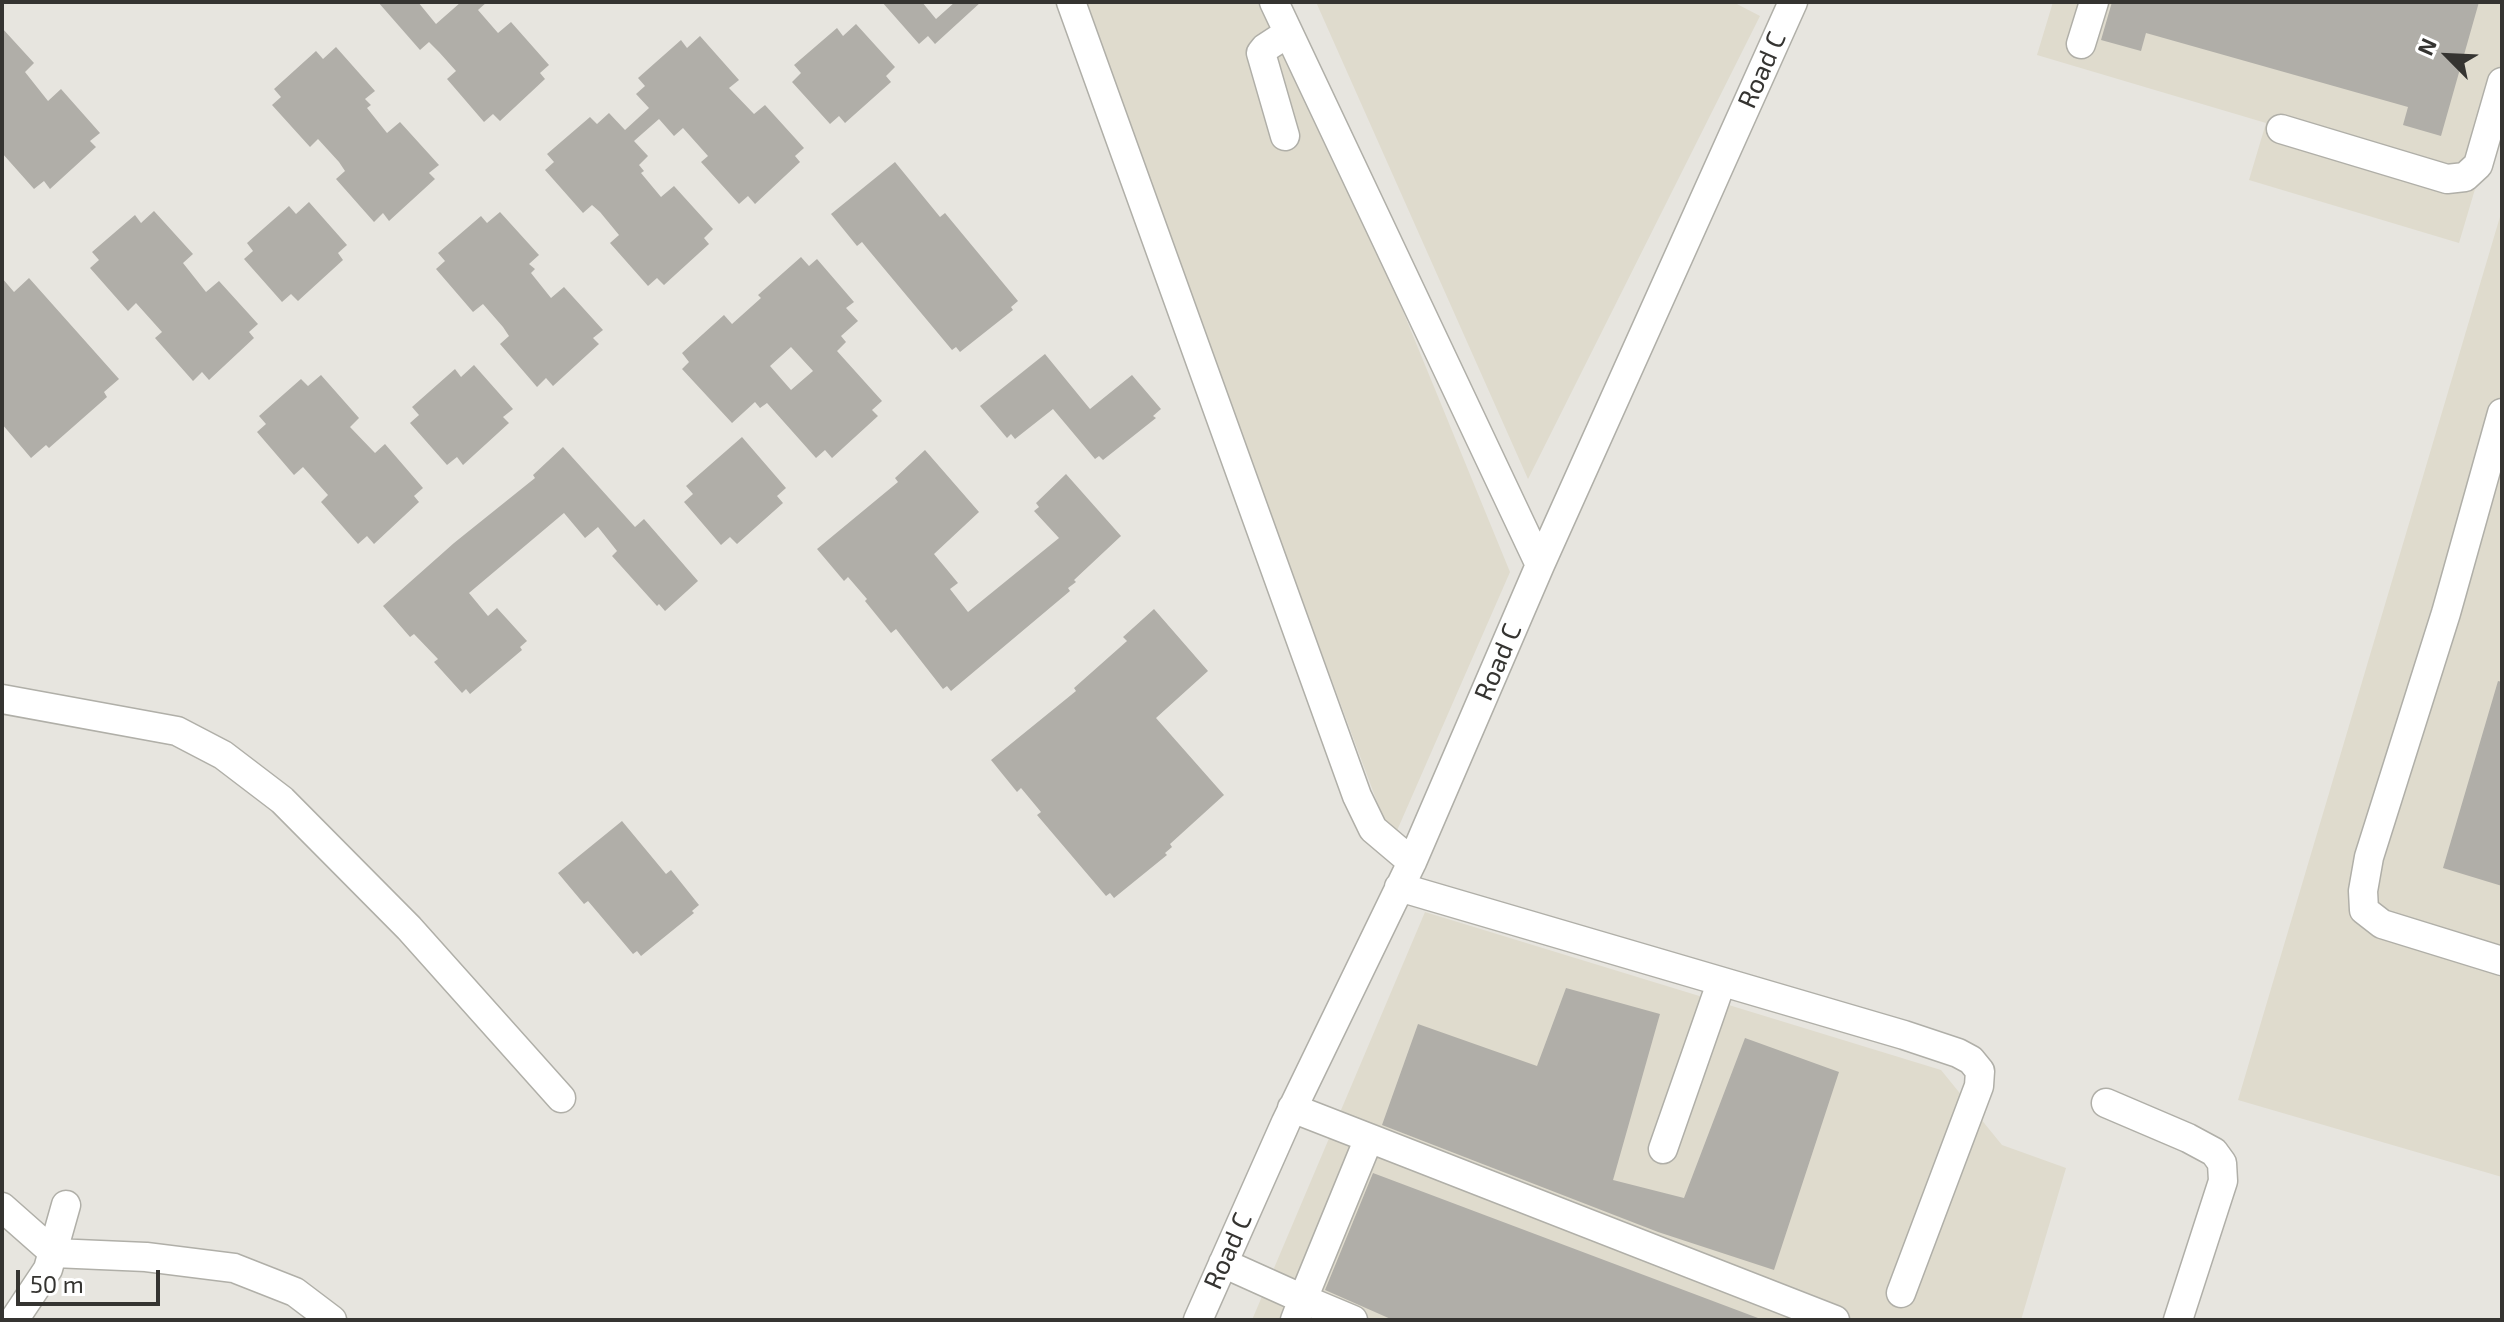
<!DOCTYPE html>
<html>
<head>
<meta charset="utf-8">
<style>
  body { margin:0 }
  #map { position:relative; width:2504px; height:1322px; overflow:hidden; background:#e7e5df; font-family:"Exo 2",sans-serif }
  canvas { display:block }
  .frame { position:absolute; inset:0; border:4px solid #353431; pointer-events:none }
  .north { position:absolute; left:2408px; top:16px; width:80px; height:80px; -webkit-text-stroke:6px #fff; paint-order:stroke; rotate:294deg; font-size:22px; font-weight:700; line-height:32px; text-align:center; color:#353431 }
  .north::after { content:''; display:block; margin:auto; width:28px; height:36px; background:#353431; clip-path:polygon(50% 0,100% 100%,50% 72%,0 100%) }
  .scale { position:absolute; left:16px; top:1270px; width:144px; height:36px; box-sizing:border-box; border:4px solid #353431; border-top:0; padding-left:10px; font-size:24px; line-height:28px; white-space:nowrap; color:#353431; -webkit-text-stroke:6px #fff; paint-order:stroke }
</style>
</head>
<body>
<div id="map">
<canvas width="2504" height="1322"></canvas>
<div class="frame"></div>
<div class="north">N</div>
<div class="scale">50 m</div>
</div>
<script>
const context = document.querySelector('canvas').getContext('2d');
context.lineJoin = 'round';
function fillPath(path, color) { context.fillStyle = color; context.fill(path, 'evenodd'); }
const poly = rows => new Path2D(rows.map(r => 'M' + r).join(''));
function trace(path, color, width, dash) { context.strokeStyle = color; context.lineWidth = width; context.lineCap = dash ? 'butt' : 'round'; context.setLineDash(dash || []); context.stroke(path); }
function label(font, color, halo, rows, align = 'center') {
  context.font = font + ' "Exo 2",sans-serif'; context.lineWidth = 6; context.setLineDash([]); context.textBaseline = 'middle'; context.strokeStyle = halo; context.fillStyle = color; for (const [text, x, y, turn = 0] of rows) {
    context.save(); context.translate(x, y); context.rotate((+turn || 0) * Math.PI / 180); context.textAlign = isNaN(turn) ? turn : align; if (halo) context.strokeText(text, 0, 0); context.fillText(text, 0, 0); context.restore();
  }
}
const built = poly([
  [1079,2,1276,2,1510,572,1392,842],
  [1316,2,1733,2,1760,16,1528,479],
  [2053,2,2502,2,2502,98,2459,243,2249,180,2266,123,2037,55],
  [2502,210,2502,1177,2238,1100],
  [1425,912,1941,1070,2002,1145,2066,1168,2021,1320,1252,1320]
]);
const building = poly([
  [378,2,418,2,436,24,461,2,487,2,478,10,498,33,511,22,549,65,540,73,545,79,500,121,493,114,484,122,447,79,456,71,439,52,429,42,420,50],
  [882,2,922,2,936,19,955,2,981,2,935,44,928,36,919,44],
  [2112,2,2479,2,2441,136,2403,125,2408,107,2146,33,2141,51,2101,40],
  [856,24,895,67,886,76,891,82,845,123,839,116,830,124,792,82,801,73,794,65,837,28,843,36],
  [2,28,34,63,25,72,48,101,61,89,100,133,90,141,96,147,50,189,44,181,34,189,2,153],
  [700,36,739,80,729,88,754,114,765,105,804,148,795,156,800,162,755,204,748,196,739,204,701,162,708,156,683,128,674,136,659,119,634,141,648,156,639,165,644,171,641,173,661,197,674,186,713,229,704,238,709,244,664,285,657,278,648,286,610,243,619,235,600,212,592,205,583,213,545,170,554,162,547,154,590,117,597,124,609,113,625,130,649,108,636,94,645,86,638,78,681,40,687,48],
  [336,47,375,91,365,99,371,105,367,108,387,133,400,122,439,165,429,173,435,179,389,221,383,213,374,222,336,179,345,171,339,162,318,139,310,147,272,105,281,97,274,89,316,51,323,59],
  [895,162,940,217,945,213,1018,301,1011,307,1013,310,960,352,956,347,952,350,866,247,862,242,857,246,831,214],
  [309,202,347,245,338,253,343,260,298,301,291,294,282,302,244,259,253,251,247,243,289,206,296,214],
  [154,211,193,254,183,263,206,292,219,281,258,324,249,332,254,338,209,380,202,372,193,381,155,338,162,332,136,303,128,311,90,268,99,260,92,252,135,215,141,223],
  [500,212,539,255,529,264,535,269,531,273,551,298,564,287,603,330,593,338,599,344,553,386,546,378,537,387,500,344,509,336,503,327,483,304,473,312,436,269,445,261,438,253,481,216,487,223],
  [801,257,809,266,817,259,854,302,846,308,858,321,841,336,846,342,837,351,882,401,872,410,878,416,832,458,825,450,816,458,767,403,760,408,755,402,732,423,682,369,689,362,682,353,724,315,732,324,761,298,758,295],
  [791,347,813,371,791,390,770,366],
  [2,278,14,292,29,278,119,379,104,392,107,397,49,448,46,445,31,458,2,424],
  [1045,354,1090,409,1132,375,1161,409,1153,416,1156,418,1103,460,1099,456,1095,459,1053,409,1015,439,1011,434,1007,438,980,406],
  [474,365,513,409,503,417,509,423,463,465,457,457,447,465,410,423,419,415,412,407,455,369,461,377],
  [321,375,359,418,350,427,375,453,385,444,423,488,414,496,419,502,374,544,367,536,358,544,321,502,328,495,303,467,294,475,257,432,266,424,259,416,301,379,308,386],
  [742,437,786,488,777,496,783,503,737,544,730,537,721,545,684,502,693,494,686,486],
  [563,447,635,527,644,519,698,581,665,611,659,604,657,606,612,556,617,551,598,527,585,538,564,513,469,593,488,616,497,608,527,641,520,647,522,650,470,694,466,689,462,693,434,662,438,659,414,634,410,637,383,606,454,543,535,478,533,475],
  [925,450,979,512,934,554,958,583,950,589,968,612,1059,538,1034,511,1039,507,1036,503,1066,474,1121,536,1074,580,1076,582,1068,588,1070,591,951,691,947,686,943,689,896,629,891,633,865,601,867,599,848,577,844,581,817,549,898,482,895,478],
  [1154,609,1208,671,1156,718,1224,795,1170,844,1172,847,1165,853,1167,855,1114,898,1110,893,1106,896,1037,815,1041,812,1021,788,1017,792,991,760,1076,691,1074,688,1127,641,1123,637],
  [2498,681,2502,682,2502,886,2443,868],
  [622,821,666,874,671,870,699,905,692,911,694,913,641,956,637,951,633,954,588,901,584,904,558,873],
  [1566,988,1660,1014,1613,1180,1684,1198,1745,1038,1839,1072,1774,1270,1658,1232,1382,1125,1418,1024,1537,1066],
  [1373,1173,1758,1318,1758,1320,1393,1320,1325,1290]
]);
const minor = poly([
  [1071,2,1357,796,1373,829,1412,862],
  [1274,2,1540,565],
  [2081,44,2094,2],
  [2281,129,2447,179,2465,177,2478,165,2502,82],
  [1285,136,1261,53,1265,48,1288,33],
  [2502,413,2446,613,2369,857,2363,891,2364,910,2382,924,2502,961],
  [2,699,177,731,223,755,282,800,409,928,561,1098],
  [1399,887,1904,1035,1958,1053,1971,1060,1980,1071,1979,1086,1901,1293],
  [2106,1103,2188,1138,2214,1152,2222,1163,2223,1181,2178,1320],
  [1292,1108,1369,1138],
  [1663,1149,1721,983],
  [2,1207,54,1253,146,1257,234,1268,295,1292,332,1320],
  [1223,1263,1303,1299,1369,1138,1835,1320],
  [14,1320,48,1269,66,1205],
  [1198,1320,1286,1122,1412,862,1540,565,1793,2],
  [1295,1320,1303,1299,1353,1320]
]);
const streetNames = [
  ["Road C",1762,70,-66],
  ["Road C",1498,662,-67],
  ["Road C",1228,1251,-66]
];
fillPath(built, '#dfdbcd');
fillPath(building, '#b0aea8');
trace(minor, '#b0afa8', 31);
trace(minor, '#fff', 28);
label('26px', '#353431', '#fff', streetNames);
</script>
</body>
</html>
